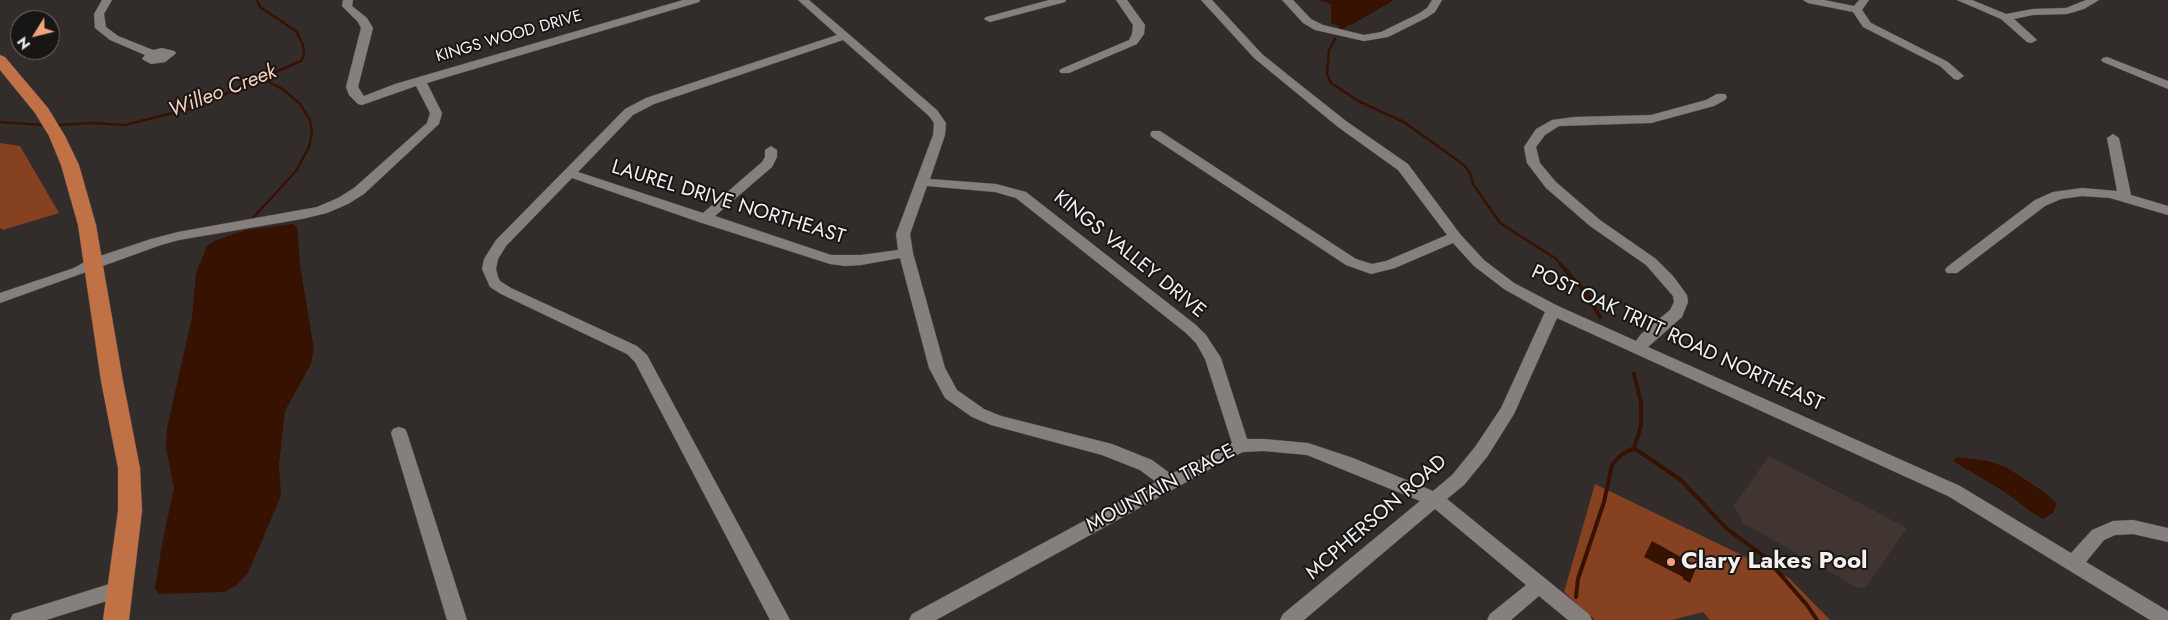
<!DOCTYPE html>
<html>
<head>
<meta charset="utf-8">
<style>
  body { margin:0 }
  #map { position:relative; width:2168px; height:620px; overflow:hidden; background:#322d2b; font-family:Jost,sans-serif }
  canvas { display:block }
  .north { position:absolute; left:10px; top:10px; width:50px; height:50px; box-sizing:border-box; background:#181615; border:1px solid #706d6c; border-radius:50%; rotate:234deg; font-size:14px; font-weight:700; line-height:20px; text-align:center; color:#f3f0ee }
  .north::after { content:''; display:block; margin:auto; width:18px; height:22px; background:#f1a17d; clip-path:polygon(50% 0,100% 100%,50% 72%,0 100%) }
</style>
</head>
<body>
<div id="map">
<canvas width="2168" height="620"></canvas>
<div class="north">N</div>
</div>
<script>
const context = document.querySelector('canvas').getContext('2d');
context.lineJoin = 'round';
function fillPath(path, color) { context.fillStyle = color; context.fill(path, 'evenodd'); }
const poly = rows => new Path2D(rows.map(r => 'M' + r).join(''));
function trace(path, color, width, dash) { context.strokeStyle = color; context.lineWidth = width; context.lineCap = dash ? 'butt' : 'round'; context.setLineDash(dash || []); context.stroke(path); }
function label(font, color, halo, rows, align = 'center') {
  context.font = font + ' Jost,sans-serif'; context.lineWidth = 4; context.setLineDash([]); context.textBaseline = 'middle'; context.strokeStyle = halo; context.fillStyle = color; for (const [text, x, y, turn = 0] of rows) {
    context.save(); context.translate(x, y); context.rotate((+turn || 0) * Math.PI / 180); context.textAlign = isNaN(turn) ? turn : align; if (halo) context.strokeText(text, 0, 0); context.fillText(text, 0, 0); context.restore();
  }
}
const built = poly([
  [1769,456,1907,528,1866,587,1858,588,1743,523,1734,505]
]);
const green = poly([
  [0,143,20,146,59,213,3,230,0,228],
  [1595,484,1789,578,1830,620,1710,620,1703,612,1672,620,1595,620,1564,592]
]);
const water = poly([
  [1319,0,1394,0,1353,24,1341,27,1331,23,1331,4],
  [293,224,297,227,300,265,314,349,311,364,285,411,279,464,281,496,248,573,237,585,224,592,159,594,155,589,162,544,174,488,166,449,167,428,192,317,196,273,207,246,214,241,246,230],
  [1957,457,1988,461,2006,467,2044,492,2057,504,2053,513,2043,519,2031,512,2005,492,1953,461],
  [1652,541,1697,566,1690,583,1683,579,1683,577,1644,557]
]);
const streamFar1 = poly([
  [1339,29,1346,26,1345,22],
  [1335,39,1329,50,1327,74,1331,83,1360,102,1404,122,1464,165,1470,173,1473,184,1500,223,1555,258,1562,266],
  [0,122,44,125],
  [56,125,94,123,125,125,193,108,301,61,304,55,303,45,296,31,260,7,257,0],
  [251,220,296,171,309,147,312,133,310,120,300,104,284,90,261,78]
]);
const stream = poly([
  [1561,265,1587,294,1600,317],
  [1634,448,1681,480,1726,528,1765,557,1807,605,1817,620],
  [1576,597,1578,579,1604,502,1612,465,1621,455,1634,448,1641,426,1641,402,1634,374]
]);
const minor = poly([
  [102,0,112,0,104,14,106,27,118,36,153,50,162,48,174,51,176,53,174,55,165,62,151,64,142,59,145,55,110,40,95,28,94,14,102,0],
  [343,0,353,0,352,6,367,18,373,28,358,87,364,96,395,84,683,0,700,0,699,2,427,83,442,113,439,124,364,194,348,204,327,213,302,219,179,240,161,245,0,303,0,293,74,268,88,260,151,239,178,232,317,207,338,198,354,188,427,123,430,113,416,86,362,105,358,104,349,95,346,87,361,28,358,22,342,6,343,0],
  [798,0,809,0,937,110,946,123,945,135,930,179,996,184,1026,192,1196,325,1206,335,1221,358,1247,439,1264,439,1308,443,1353,458,1433,491,1452,475,1475,447,1501,408,1545,312,1504,289,1474,266,1453,243,1395,268,1371,274,1346,265,1152,137,1150,134,1152,131,1160,131,1356,259,1372,264,1386,261,1447,235,1398,170,1338,127,1254,58,1201,0,1212,0,1262,54,1288,75,1346,121,1408,164,1460,234,1484,260,1514,283,1558,306,1636,341,1641,334,1670,310,1674,302,1673,296,1646,265,1590,226,1546,188,1527,163,1524,147,1536,129,1552,120,1574,117,1651,115,1706,100,1717,94,1725,94,1727,97,1725,100,1714,106,1651,123,1559,126,1545,135,1536,147,1540,163,1556,182,1600,220,1656,259,1673,276,1687,295,1688,302,1682,317,1648,347,1960,486,2071,553,2092,530,2113,521,2133,520,2168,528,2168,542,2133,534,2115,535,2104,540,2086,562,2168,611,2168,620,2150,620,1948,496,1557,318,1514,414,1487,457,1464,485,1447,499,1589,614,1592,620,1568,620,1539,596,1511,620,1487,620,1490,614,1526,585,1435,509,1304,620,1280,620,1283,614,1420,501,1307,455,1264,451,1243,452,1230,458,936,620,909,620,912,614,1156,482,1140,470,1102,455,991,425,972,417,945,398,929,368,900,258,861,265,845,266,830,264,699,222,572,178,506,246,498,259,496,269,498,277,500,281,511,288,637,346,647,355,790,620,770,620,635,362,627,354,501,294,490,287,482,269,484,259,496,240,625,109,646,98,837,35,798,0],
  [843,40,929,116,934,123,933,135,896,234,898,250,861,255,831,255,715,216,772,167,777,157,777,150,771,146,765,150,765,157,762,162,703,213,578,172,633,115,654,104,843,40],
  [927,186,995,192,1016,198,1186,333,1196,343,1205,359,1232,443,1171,474,1152,460,1112,444,1001,416,984,409,957,390,945,368,913,253,910,234,927,186],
  [1049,0,1066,0,1065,2,990,22,984,19,986,17,1049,0],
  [1116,0,1127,0,1145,25,1144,34,1137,44,1069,73,1061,73,1059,71,1061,69,1129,40,1132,34,1133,25,1116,0],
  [1282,0,1293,0,1311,19,1323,25,1364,35,1381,32,1418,14,1427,8,1432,0,1442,0,1435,12,1426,18,1388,37,1364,41,1315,30,1303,23,1282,0],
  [1803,0,1824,0,1854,6,1859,0,1869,0,1862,10,1871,23,1948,62,1964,76,1958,80,1954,79,1940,66,1863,27,1853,12,1808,3,1803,0],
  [1957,0,1972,0,2006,14,2033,9,2066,8,2086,0,2099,0,2084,9,2067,14,2033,15,2014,19,2035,38,2037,40,2031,43,2027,42,2001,19,1957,0],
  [2107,57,2168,81,2168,89,2103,62,2101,60,2103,58,2107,57],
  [2113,134,2119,138,2131,195,2168,206,2168,215,2110,198,2082,196,2061,199,2045,206,1957,273,1947,273,1945,270,1947,267,2035,200,2053,192,2082,188,2117,191,2107,138,2113,134],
  [399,427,405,429,407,433,467,620,447,620,391,433,393,429,399,427],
  [119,581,126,583,128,589,126,595,46,620,10,620,13,614,20,612,119,581]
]);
const major = poly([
  [0,55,5,57,48,108,65,136,79,165,96,225,123,381,140,468,142,511,129,620,103,620,118,511,118,468,101,381,78,225,61,165,49,136,35,113,0,70,0,55]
]);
const markers = [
  [1671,562,5,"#f1a17d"]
];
const farStreetnames = [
  ["KINGS WOOD DRIVE",509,37,-16]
];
const streetNames = [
  ["LAUREL DRIVE NORTHEAST",728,203,17],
  ["KINGS VALLEY DRIVE",1129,255,39],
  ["POST OAK TRITT ROAD NORTHEAST",1677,339,25],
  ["MOUNTAIN TRACE",1161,489,-28],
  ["MCPHERSON ROAD",1377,518,-41]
];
const waterNames = [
  ["Willeo Creek",223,92,-21]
];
const nearPoinames = [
  ["Clary Lakes Pool",1681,562]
];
fillPath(built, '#403530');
fillPath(green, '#854120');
fillPath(water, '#381201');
trace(streamFar1, '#381201', 2.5);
trace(stream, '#381201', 4);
trace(minor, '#4e4a48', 1);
trace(major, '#4e4a48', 1);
fillPath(minor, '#857f7d');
fillPath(major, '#c17146');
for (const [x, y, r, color] of markers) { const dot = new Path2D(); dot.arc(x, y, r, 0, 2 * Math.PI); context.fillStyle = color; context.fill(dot); trace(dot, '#181615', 2); }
label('16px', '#f3f0ee', '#181615', farStreetnames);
label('20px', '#f3f0ee', '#181615', streetNames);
label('italic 21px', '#fbcebb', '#181615', waterNames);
label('bold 24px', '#f3f0ee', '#181615', nearPoinames, 'left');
</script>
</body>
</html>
